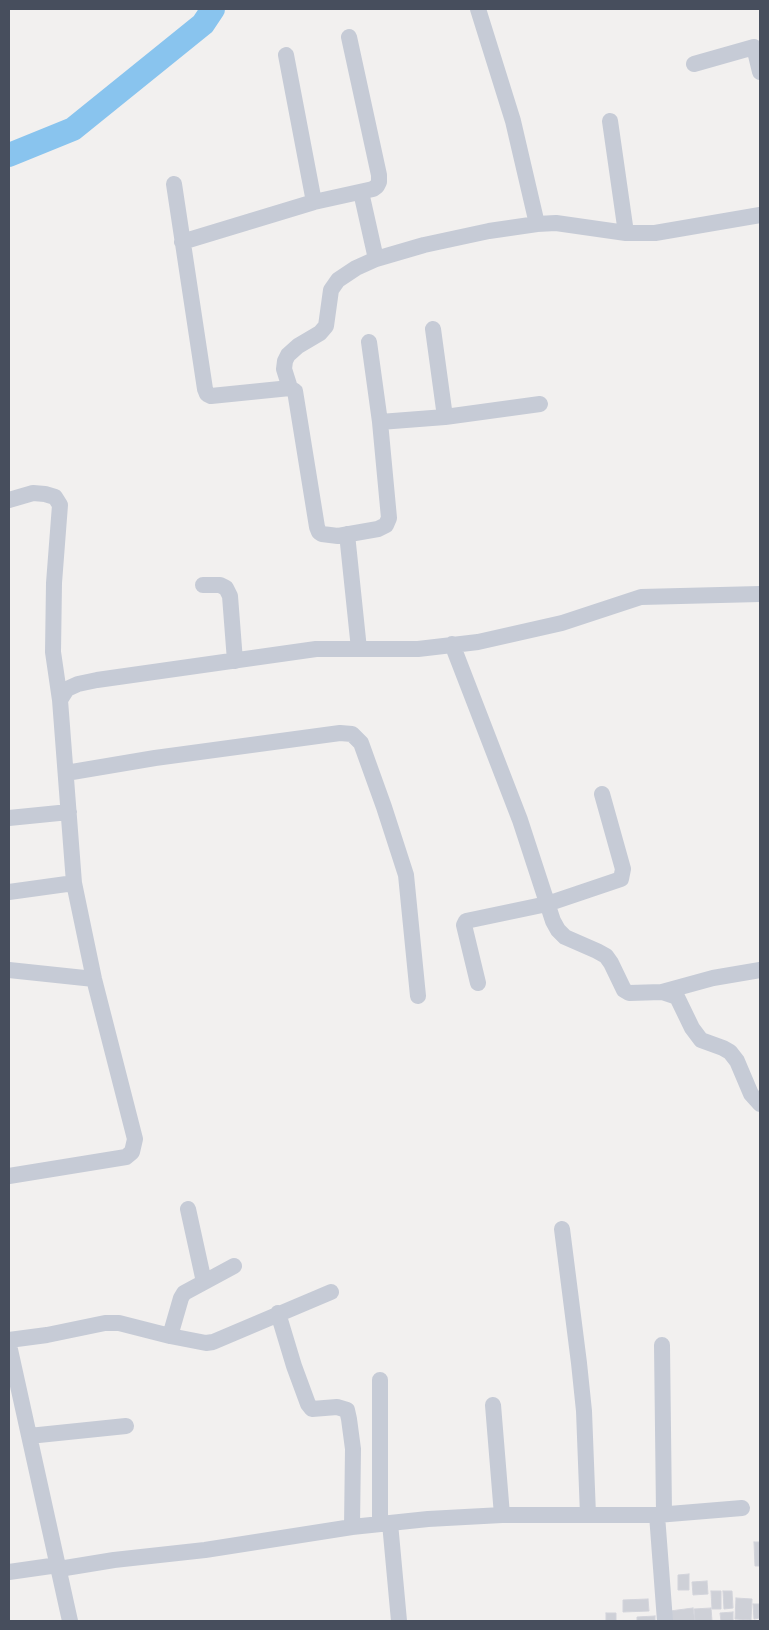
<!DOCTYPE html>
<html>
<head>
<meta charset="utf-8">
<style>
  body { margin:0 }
  #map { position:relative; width:769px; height:1630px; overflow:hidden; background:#f2f0ef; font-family:"Titillium Web",sans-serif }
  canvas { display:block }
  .frame { position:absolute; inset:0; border:10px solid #474e5d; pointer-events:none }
</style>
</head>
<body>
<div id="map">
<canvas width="769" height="1630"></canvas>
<div class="frame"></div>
</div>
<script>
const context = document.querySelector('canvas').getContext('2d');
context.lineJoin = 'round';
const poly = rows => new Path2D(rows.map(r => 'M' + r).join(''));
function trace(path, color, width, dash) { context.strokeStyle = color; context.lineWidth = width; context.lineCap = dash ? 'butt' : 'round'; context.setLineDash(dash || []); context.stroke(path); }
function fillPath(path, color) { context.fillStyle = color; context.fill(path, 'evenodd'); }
const river = poly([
  [9,155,73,129,203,24,213,9]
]);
const building = poly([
  [754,1542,760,1542,760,1566,755,1566,754,1542],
  [689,1574,689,1590,678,1590,678,1575,689,1574],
  [707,1581,708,1594,693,1595,692,1582,707,1581],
  [711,1591,721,1591,721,1609,712,1609,711,1591],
  [723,1591,732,1591,733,1608,724,1609,723,1591],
  [736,1598,752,1599,751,1620,735,1619,736,1598],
  [648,1599,649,1611,623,1612,623,1600,648,1599],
  [753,1604,760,1604,760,1618,754,1619,753,1604],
  [693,1608,695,1621,672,1621,670,1611,693,1608],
  [711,1608,712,1621,695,1621,694,1609,711,1608],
  [733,1612,733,1621,721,1621,720,1613,733,1612],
  [606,1613,616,1613,616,1621,606,1621,606,1613],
  [655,1616,655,1621,637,1621,637,1617,655,1616]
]);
const minor = poly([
  [478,9,513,121,537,224],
  [286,55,314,202],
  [694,64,754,47,760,72],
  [610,121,626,233],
  [174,184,205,389,207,394,211,396,290,388,295,391,317,527,319,532,322,534,338,536,378,529,386,525,389,518,380,422,369,342],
  [361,192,376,259],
  [182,242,314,202,373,189,377,186,379,182,379,175,349,37],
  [433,329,445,417],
  [290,388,284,369,285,361,288,355,298,346,320,333,326,326,331,290,338,280,356,268,376,259,424,245,489,231,537,224,556,223,626,233,655,233,760,215],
  [380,422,445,417,540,404],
  [9,500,33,493,45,494,55,497,60,505,54,583,53,652,60,700],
  [347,534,359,649],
  [203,585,220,585,226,588,230,596,235,661],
  [452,644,520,820,553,921,558,930,565,937,597,951,606,956,611,963,624,990,629,993,662,992,713,978,760,970],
  [66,773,155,758,340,733,352,734,361,743,384,807,406,875,418,996],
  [9,818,69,812],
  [9,892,74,883],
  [9,970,94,979],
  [478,983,464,925,466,921,547,904,621,879,623,869,602,794],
  [662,992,677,997,692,1028,701,1040,723,1048,730,1052,737,1061,751,1094,760,1104],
  [9,1176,126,1157,132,1152,135,1139,94,979,74,883,60,700,67,689,78,684,97,680,316,649,418,649,478,642,562,623,641,597,760,594],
  [188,1209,204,1282],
  [562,1229,579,1363,584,1411,588,1515],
  [278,1313,294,1366,308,1404,312,1409,337,1407,347,1410,349,1419,353,1449,352,1527],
  [170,1336,181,1298,184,1293,234,1266],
  [9,1340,47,1335,105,1323,119,1323,170,1336,206,1343,213,1342,331,1292],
  [9,1345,70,1621],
  [662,1345,664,1513],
  [493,1405,502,1515],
  [29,1436,126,1426],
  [657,1515,665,1621],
  [390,1523,399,1621],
  [380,1524,380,1380],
  [59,1569,114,1560,205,1550,352,1527,428,1519,502,1515,657,1515,742,1508],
  [9,1572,58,1565]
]);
trace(river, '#89c4ee', 24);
fillPath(building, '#ced0d7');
trace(building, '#d3d4db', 1);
trace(minor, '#c6cbd6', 16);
</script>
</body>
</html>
